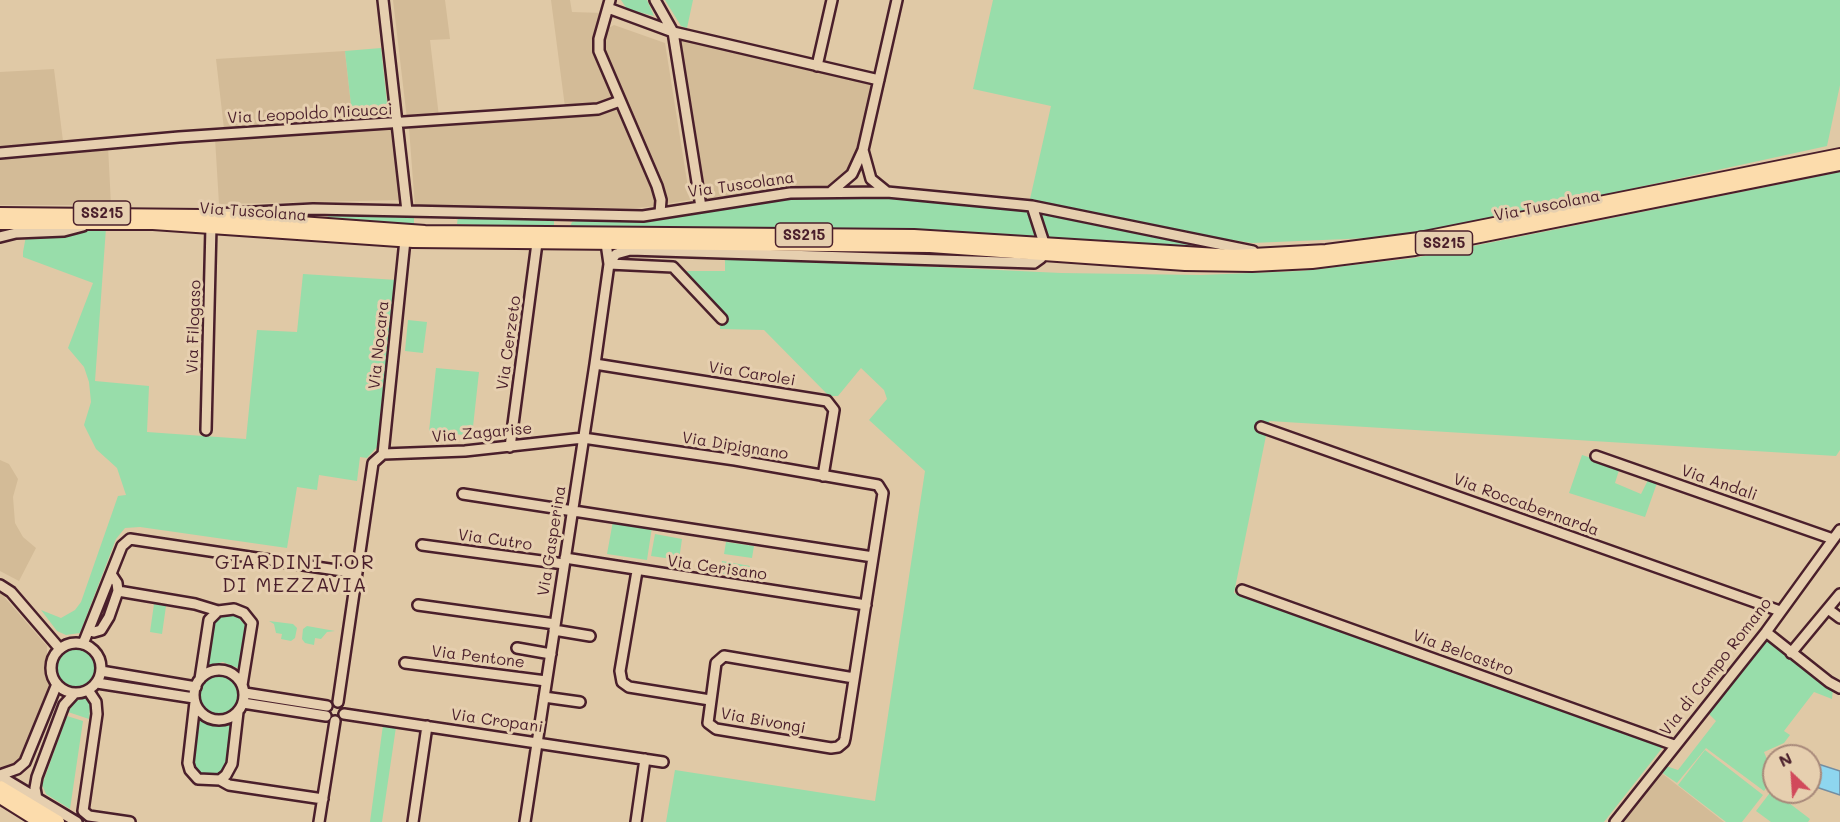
<!DOCTYPE html>
<html>
<head>
<meta charset="utf-8">
<style>
  body { margin:0 }
  #map { position:relative; width:1840px; height:822px; overflow:hidden; background:#e0c9a6; font-family:Mali,sans-serif }
  canvas { display:block }
  .north { position:absolute; left:1762px; top:744px; width:60px; height:60px; box-sizing:border-box; background:#e6cfaf; border:2px solid #a8897a; border-radius:50%; rotate:335deg; font-size:16px; font-weight:700; line-height:24px; text-align:center; color:#4a1f2b }
  .north::after { content:''; display:block; margin:auto; width:21px; height:27px; background:#d1495b; clip-path:polygon(50% 0,100% 100%,50% 72%,0 100%) }
</style>
</head>
<body>
<div id="map">
<canvas width="1840" height="822"></canvas>
<div class="north">N</div>
</div>
<script>
const context = document.querySelector('canvas').getContext('2d');
context.lineJoin = 'round';
function fillPath(path, color) { context.fillStyle = color; context.fill(path, 'evenodd'); }
const poly = rows => new Path2D(rows.map(r => 'M' + r).join(''));
function trace(path, color, width, dash) { context.strokeStyle = color; context.lineWidth = width; context.lineCap = dash ? 'butt' : 'round'; context.setLineDash(dash || []); context.stroke(path); }
function label(font, color, halo, rows, align = 'center') {
  context.font = font + ' Mali,sans-serif'; context.lineWidth = 6; context.setLineDash([]); context.textBaseline = 'middle'; context.strokeStyle = halo; context.fillStyle = color; for (const [text, x, y, turn = 0] of rows) {
    context.save(); context.translate(x, y); context.rotate((+turn || 0) * Math.PI / 180); context.textAlign = isNaN(turn) ? turn : align; if (halo) context.strokeText(text, 0, 0); context.fillText(text, 0, 0); context.restore();
  }
}
const built = poly([
  [393,0,445,0,450,39,430,40,439,117,407,119],
  [551,0,570,0,572,12,603,13,592,45,616,99,602,104,565,107],
  [614,25,665,43,690,200,665,204,664,192,605,55,603,39,607,29],
  [679,37,875,84,857,154,846,175,824,188,704,202,678,42],
  [345,51,353,123,224,129,216,59],
  [54,69,63,141,0,146,0,72],
  [618,106,655,189,657,206,636,208,415,207,409,128,602,111],
  [394,128,403,200,219,204,215,138],
  [108,146,111,205,0,205,0,156],
  [0,460,9,464,18,479,13,497,15,523,23,537,36,548,19,581,0,571],
  [0,592,47,646,47,667,52,687,21,761,12,768,0,771],
  [1659,771,1724,822,1619,822]
]);
const green = poly([
  [621,0,647,0,654,16,627,9],
  [665,0,693,0,687,28,681,26],
  [993,0,1840,0,1840,85,1827,146,1416,236,1252,243,1199,235,1030,199,1051,106,973,89],
  [381,48,389,121,353,123,345,51],
  [1840,172,1840,450,1836,456,1269,421,1234,593,1663,747,1604,822,666,822,675,770,875,801,925,471,869,420,887,399,884,390,861,368,838,396,829,396,764,330,720,329,720,313,683,271,725,271,725,257,1061,273,1201,275,1301,271,1414,258],
  [862,195,1026,210,1031,214,1038,234,1032,239,569,229,572,222,577,221,642,220,805,196],
  [1040,212,1218,248,1220,249,1050,240],
  [329,216,414,216,414,226,320,220],
  [458,216,554,221,554,229,457,224],
  [106,228,95,381,149,386,147,432,246,439,257,330,297,332,303,274,397,280,378,446,367,458,360,457,357,481,319,475,317,490,297,487,287,548,140,527,125,528,116,539,80,633,66,635,57,631,41,610,61,618,75,610,81,602,118,496,126,495,117,468,96,449,84,425,91,402,89,382,84,367,68,348,93,283,23,257,23,252,26,236],
  [408,320,427,322,423,353,405,351],
  [436,368,479,372,472,436,429,431],
  [1582,455,1620,467,1615,483,1641,494,1648,480,1657,483,1645,517,1569,493],
  [613,521,652,527,647,560,607,554],
  [655,534,682,539,679,560,651,556],
  [726,542,754,546,752,558,724,554],
  [722,561,750,566,748,578,720,573],
  [154,604,166,606,162,634,150,632],
  [224,614,237,616,245,625,240,669,223,662,206,666,213,622],
  [269,621,293,624,297,628,295,638,291,641,281,639,282,634,276,633,274,624],
  [307,626,335,631,327,632,321,639,315,638,314,645,305,643,302,639,303,629],
  [1764,639,1833,689,1832,699,1814,692,1784,731,1790,735,1784,743,1764,752,1773,774,1771,782,1764,791,1706,748,1677,783,1661,772,1666,766,1678,770,1716,721,1707,712],
  '56 667a21 21 0 1 1 42 0a21 21 0 1 1-42 0Z',
  '200 694a20 20 0 1 1 40 0a20 20 0 1 1-40 0Z',
  [86,698,90,706,89,719,68,712,74,701],
  [67,716,83,721,70,809,46,794,42,785],
  [200,718,215,725,235,723,230,760,220,777,202,777,193,766],
  [383,725,396,727,382,822,370,822],
  [1705,750,1763,795,1742,822,1726,822,1678,785],
  [1772,790,1810,819,1808,822,1771,822,1756,811]
]);
const water = poly([
  [1815,763,1840,771,1840,795,1810,785,1815,763]
]);
const minor = poly([
  [383,0,407,211],
  [610,0,599,39,599,51,657,186,661,200,660,213],
  [655,0,673,32,701,207],
  [608,8,673,32,879,80],
  [817,66,832,0],
  [863,150,871,179,887,192],
  [0,153,179,137,598,109,620,101],
  [832,191,852,174,863,150,897,0],
  [215,214,313,209,643,216,790,193,887,192,1032,206,1253,251],
  [0,237,16,233,64,231,83,226],
  [630,250,1034,263,1041,258,1044,243,1032,206],
  [609,264,673,267,722,319],
  [609,264,616,254,634,249],
  [595,364,827,401,834,410,823,476],
  [1261,427,1780,611],
  [206,430,211,226],
  [510,447,537,243],
  [383,454,465,451,583,438,735,460,878,485,883,493,845,738,844,742,838,747,831,748,716,729,708,723,716,663,724,656,854,678],
  [383,454,405,240],
  [1596,456,1833,539],
  [463,494,873,557],
  [422,545,564,564],
  [565,558,866,605],
  [637,571,620,671,622,682,629,687,710,700],
  [0,585,11,592,60,649],
  [1242,590,1674,745],
  [118,591,195,604,218,611],
  [418,605,555,624],
  [1828,609,1840,618],
  [89,630,94,632,101,630,109,617,118,591,117,583,111,574],
  [554,630,590,636],
  [1766,632,1829,682,1840,688],
  '51 668a25 25 0 1 1 50 0a25 25 0 1 1-50 0Z',
  [83,644,122,546,130,539,356,573],
  [517,648,551,654],
  [1791,653,1840,594],
  [405,663,546,681],
  '194 695a25 25 0 1 1 50 0a25 25 0 1 1-50 0Z',
  [101,671,196,687],
  [200,679,209,620,218,611,234,609,244,613,252,623,242,685],
  [97,683,194,698],
  [88,690,96,702,97,714,83,811,89,816,130,822],
  [245,693,327,706],
  [544,697,580,702],
  [195,702,188,763,190,770,198,779,220,780,229,785,323,799],
  [338,702,373,463,383,454],
  [243,703,326,716],
  [344,714,663,762],
  [0,775,17,769,25,762,57,684],
  [0,776,77,822],
  [220,780,226,775,232,764,238,712],
  [37,799,35,788,37,777,64,705,75,693],
  [319,822,335,721],
  [413,822,427,726],
  [525,822,595,364,609,264,606,243],
  [636,822,645,759],
  [1615,822,1766,632,1840,530]
]);
const major = poly([
  [0,214,203,216,425,232,914,236,1234,256,1326,251,1419,239,1840,155],
  [0,223,153,223,413,241,930,246,1185,264,1252,265,1312,262,1415,249,1840,164],
  [0,787,58,822],
  [0,797,40,822]
]);
const shields = [
  [102,213,57],
  [804,235,57],
  [1444,243,57]
];
const shieldNames = [
  ["SS215",102,213],
  ["SS215",804,235],
  ["SS215",1444,243]
];
const streetNames = [
  ["Via Leopoldo Micucci",310,114,-3],
  ["Via Tuscolana",741,185,-8],
  ["Via Tuscolana",1547,206,-11],
  ["Via Tuscolana",253,212,4],
  ["Via Filogaso",194,327,-88],
  ["Via Cerzeto",509,343,-82],
  ["Via Nocara",379,345,-84],
  ["Via Carolei",752,374,9],
  ["Via Zagarise",482,433,-5],
  ["Via Dipignano",735,446,9],
  ["Via Andali",1719,483,19],
  ["Via Roccabernarda",1526,505,20],
  ["Via Cutro",495,540,8],
  ["Via Gasperina",552,541,-81],
  ["Via Cerisano",717,568,8],
  ["Via Belcastro",1463,653,20],
  ["Via Pentone",478,657,7],
  ["Via di Campo Romano",1716,667,-52],
  ["Via Cropani",497,721,8],
  ["Via Bivongi",763,721,10]
];
const quarterNames = [
  ["GIARDINI TOR",295,563],
  ["DI MEZZAVIA",295,586]
];
fillPath(built, '#d3bb97');
fillPath(green, '#98ddaa');
fillPath(water, '#8ed6ef');
trace(water, '#738da1', 1.5);
trace(minor, '#4a1f2b', 14);
trace(major, '#4a1f2b', 16);
trace(minor, '#e6cfaf', 9);
trace(major, '#fcdcac', 12);
for (const [x, y, w] of shields) { const box = new Path2D(); box.roundRect(x - w / 2, y - 12, w, 24, 4.5); context.fillStyle = '#e6cfaf'; context.fill(box); trace(box, '#4a1f2b', 1.5); }
label('bold 15px', '#4a1f2b', null, shieldNames);
label('16px', '#4a1f2b', '#e6cfaf', streetNames);
context.letterSpacing = '1.5px';
label('20px', '#4a1f2b', '#e6cfaf', quarterNames);
context.letterSpacing = '0px';
</script>
</body>
</html>
